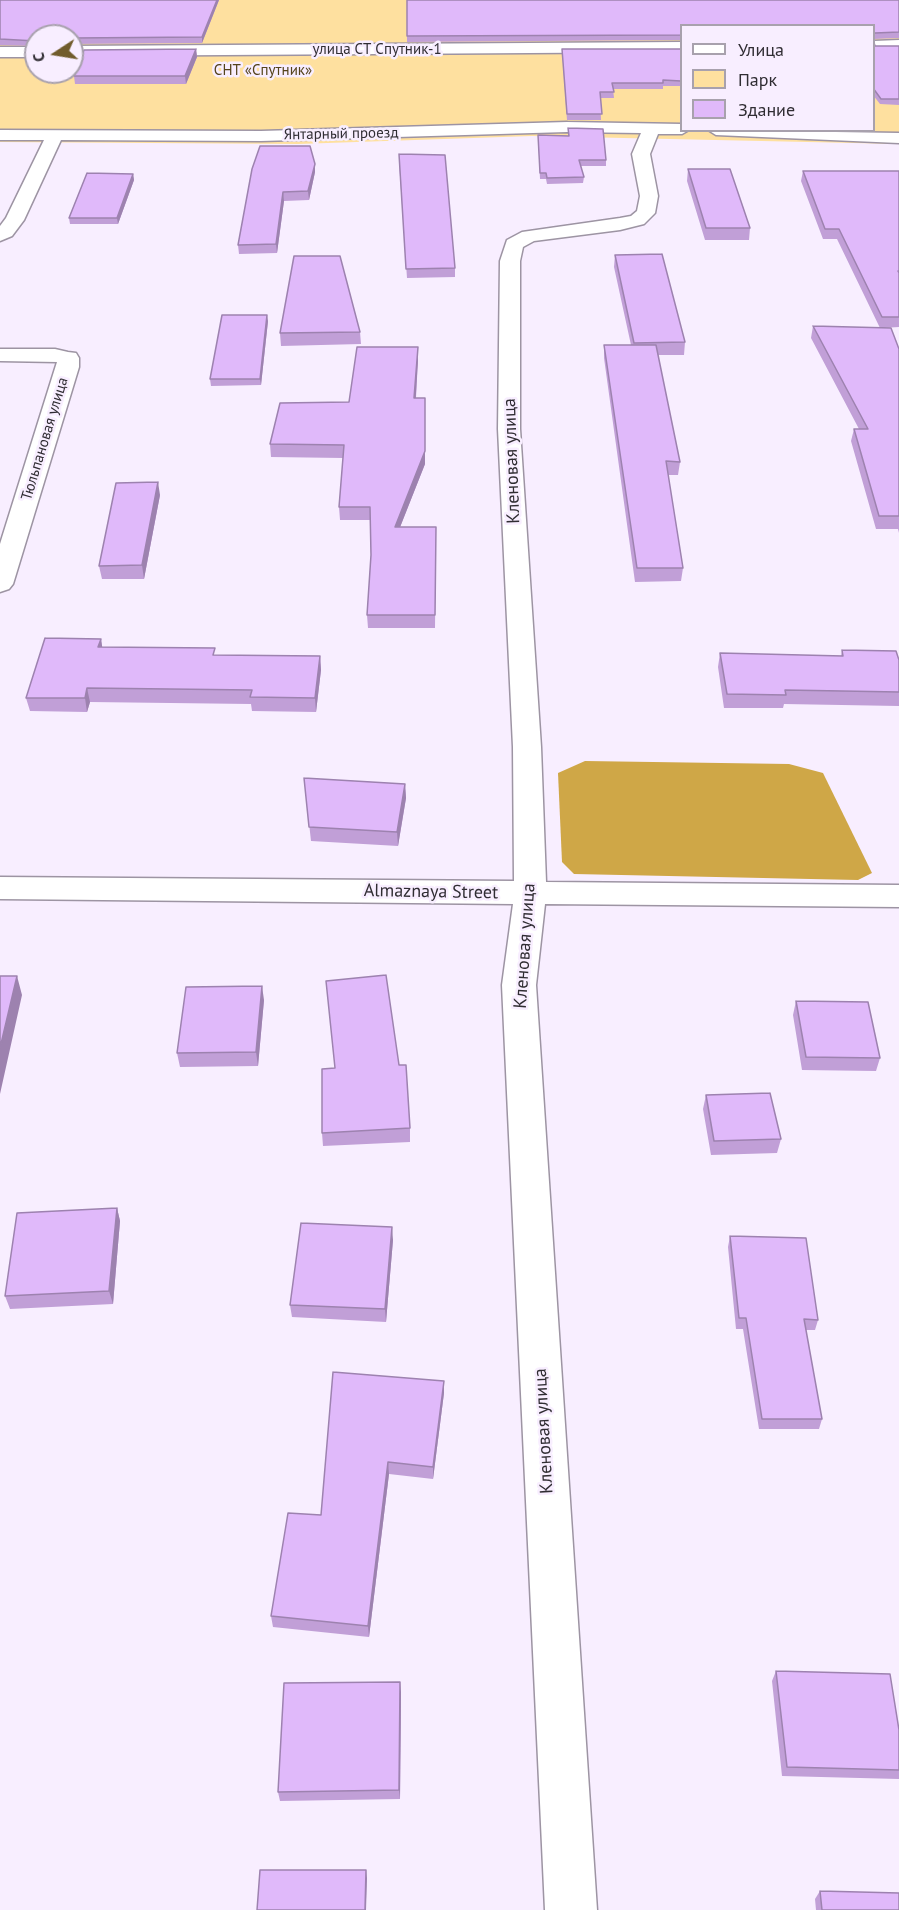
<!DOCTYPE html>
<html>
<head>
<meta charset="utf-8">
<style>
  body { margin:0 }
  #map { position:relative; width:899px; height:1910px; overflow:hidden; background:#f8eeff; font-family:"PT Sans",sans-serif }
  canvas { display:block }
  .legend { position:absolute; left:680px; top:24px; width:195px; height:108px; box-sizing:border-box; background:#f8eeff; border:2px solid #a8a1ad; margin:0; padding:8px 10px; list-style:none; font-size:18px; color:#302d33 }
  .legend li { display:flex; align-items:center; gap:12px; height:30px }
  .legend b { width:30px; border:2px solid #a8a1ad }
  .north { position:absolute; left:24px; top:24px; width:60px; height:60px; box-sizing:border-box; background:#f8eeff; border:2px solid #a8a1ad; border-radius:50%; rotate:258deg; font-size:16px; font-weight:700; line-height:24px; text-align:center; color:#302d33 }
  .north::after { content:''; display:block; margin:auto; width:21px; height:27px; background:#715c2c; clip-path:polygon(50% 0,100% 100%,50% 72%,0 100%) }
</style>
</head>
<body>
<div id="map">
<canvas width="899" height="1910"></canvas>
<ul class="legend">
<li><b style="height:8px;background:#fff"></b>Улица</li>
<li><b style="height:16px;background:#fee09f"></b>Парк</li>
<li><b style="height:16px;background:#e0b9fa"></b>Здание</li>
</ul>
<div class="north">С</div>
</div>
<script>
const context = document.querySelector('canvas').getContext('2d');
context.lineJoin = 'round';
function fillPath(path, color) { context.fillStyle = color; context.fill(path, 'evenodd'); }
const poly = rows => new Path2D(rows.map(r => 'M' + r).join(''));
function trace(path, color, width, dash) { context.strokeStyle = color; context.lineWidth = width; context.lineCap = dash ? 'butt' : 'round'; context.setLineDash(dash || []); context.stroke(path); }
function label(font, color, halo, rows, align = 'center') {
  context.font = font + ' "PT Sans",sans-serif'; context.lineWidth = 5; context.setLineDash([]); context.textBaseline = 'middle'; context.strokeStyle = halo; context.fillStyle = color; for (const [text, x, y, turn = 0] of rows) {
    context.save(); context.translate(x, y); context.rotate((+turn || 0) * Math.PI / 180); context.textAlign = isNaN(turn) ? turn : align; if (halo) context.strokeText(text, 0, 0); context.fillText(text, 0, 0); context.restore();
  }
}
const green = poly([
  [0,0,899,0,899,144,532,136,298,144,0,142],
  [682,26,874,26,874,130,682,130],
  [36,36,72,36,72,72,36,72]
]);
const forest = poly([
  [585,761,789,764,823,773,872,873,858,880,574,874,562,862,558,773]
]);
const street = poly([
  [899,40,899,50,874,49,874,41,899,40],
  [682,42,682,52,72,56,72,46,682,42],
  [0,47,36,47,36,57,0,57,0,47],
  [567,122,682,124,682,130,689,130,682,134,658,134,650,154,658,196,655,213,644,224,620,230,534,241,523,247,520,261,520,429,541,747,546,882,899,885,899,907,545,904,536,985,597,1910,545,1910,502,985,513,904,0,899,0,877,514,881,513,747,498,429,500,261,507,240,522,232,620,218,631,216,637,211,640,196,632,154,641,133,567,132,261,141,61,140,24,220,12,236,0,241,0,226,6,218,44,140,0,140,0,130,261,131,567,122],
  [708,130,899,133,899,143,716,135,708,130],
  [0,349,55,349,68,352,76,353,79,358,79,367,13,584,9,589,0,592,0,544,57,362,0,361,0,349]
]);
const wall = poly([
  [0,0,219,0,202,43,72,44,72,36,36,36,36,46,0,45],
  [407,0,899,0,899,38,874,39,875,46,899,46,899,105,880,104,873,95,873,26,681,26,681,40,407,42],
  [196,49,197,57,186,84,75,84,74,76],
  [562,49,681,49,681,86,663,86,663,89,613,89,614,98,600,98,601,120,567,120],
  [568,128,606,160,606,166,580,166,584,177,583,183,547,184,546,179,540,179,538,135,568,136],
  [399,162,455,268,455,277,407,278],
  [315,164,315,172,309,200,284,201,277,253,239,254,238,245,252,169],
  [688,169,750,228,749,240,705,240,687,181],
  [803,171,899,171,899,327,882,328,899,349,899,533,898,529,876,529,851,441,854,429,859,429,811,338,813,326,880,328,837,239,823,239,801,181],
  [133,174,134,180,118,224,70,224,69,218],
  [615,255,685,342,684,355,658,355,680,462,678,475,668,475,683,568,681,581,635,582,604,358,604,345,631,345,614,267],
  [268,321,261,385,211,386,210,379],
  [360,332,361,344,281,346,280,333],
  [418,347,418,359,416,398,425,464,400,527,436,527,435,628,368,628,367,615,371,555,370,520,340,520,339,507,343,458,271,457,270,444,349,402],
  [160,495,144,579,102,579,99,566],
  [101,639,102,647,215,655,320,656,321,670,316,712,252,711,251,704,90,702,87,712,30,711,26,698],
  [842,650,899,660,899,706,784,704,783,708,724,708,718,667,720,653,841,656],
  [304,778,405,784,406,798,398,846,311,841],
  [264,1000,258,1066,180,1067,177,1053],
  [796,1001,880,1058,876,1071,802,1070,793,1015],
  [399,1065,410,1128,410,1142,323,1146,322,1133],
  [706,1095,781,1139,777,1153,711,1155,703,1109],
  [117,1208,120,1221,113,1304,10,1309,5,1296],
  [730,1236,818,1320,815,1330,806,1330,822,1419,819,1429,759,1429,743,1329,736,1329,728,1247],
  [393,1240,386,1322,292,1317,290,1305],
  [444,1393,433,1479,389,1474,369,1637,273,1627,271,1616,321,1515],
  [776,1671,899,1730,899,1779,782,1776,772,1681],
  [401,1692,400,1799,280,1801,278,1792],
  [820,1891,899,1910,816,1910,815,1899]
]);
const shadedWall = poly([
  [217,0,219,0,202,43,202,37],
  [196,49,197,57,186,84,185,76],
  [315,164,315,172,309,200,308,191],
  [133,174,134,180,118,224,117,218],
  [283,192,284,201,277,253,276,244],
  [267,315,268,321,261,385,260,379],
  [418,347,418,359,415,410,414,398],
  [425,398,425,464,395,540,395,527],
  [158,482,160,495,144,579,142,565],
  [101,639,103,652,98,647],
  [320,656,321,670,316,712,315,698],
  [87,688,90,702,87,712,85,698],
  [405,784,406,798,398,846,397,832],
  [17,976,22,995,0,1094,0,1048],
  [262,986,264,1000,258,1066,256,1052],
  [117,1208,120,1221,113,1304,109,1291],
  [392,1227,393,1240,386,1322,385,1309],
  [444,1381,444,1393,433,1479,433,1467],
  [388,1462,389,1474,369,1637,368,1626],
  [400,1682,401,1692,400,1799,399,1790],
  [366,1870,367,1878,366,1910,365,1910]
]);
const building = poly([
  [0,0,217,0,202,37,72,38,72,36,36,36,36,41,0,39,0,0],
  [407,0,899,0,899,32,875,33,873,35,873,26,681,26,681,35,407,36,407,0],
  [873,39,875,46,899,46,899,99,881,99,873,88,873,39],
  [196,49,185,76,74,76,84,50,196,49],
  [562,49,681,49,681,81,663,80,663,83,612,83,614,92,600,92,602,114,567,114,562,49],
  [568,128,603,129,606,160,579,160,584,177,547,178,546,173,540,173,538,135,569,136,568,128],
  [260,146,310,146,315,164,308,191,283,192,276,244,238,245,252,169,260,146],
  [399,154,445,155,455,268,406,269,399,154],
  [688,169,730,169,750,228,706,228,688,169],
  [803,171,899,171,899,271,898,271,899,273,899,317,882,317,839,229,825,229,803,171],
  [87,173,133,174,117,218,69,218,87,173],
  [662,254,685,342,634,343,615,255,662,254],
  [294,256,340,256,360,332,280,333,294,256],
  [222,315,267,315,260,379,210,379,222,315],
  [813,326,891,328,899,349,899,516,879,516,854,429,868,429,813,326],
  [604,345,656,345,680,462,666,461,683,568,637,568,604,345],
  [357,347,418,347,414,398,425,398,425,451,395,527,436,527,435,615,367,615,371,555,370,507,339,507,344,445,270,444,280,403,349,402,357,347],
  [158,482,142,565,99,566,116,483,158,482],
  [45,638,101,639,98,647,215,648,213,655,320,656,315,698,250,697,252,690,87,688,85,698,26,698,45,638],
  [842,650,896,651,899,660,899,692,785,690,786,695,727,694,720,653,843,656,842,650],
  [304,778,405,784,397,832,309,827,304,778],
  [386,975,399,1065,406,1065,410,1128,322,1133,322,1069,335,1068,326,981,386,975],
  [0,976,17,976,0,1048,0,976],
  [262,986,256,1052,177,1053,186,987,262,986],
  [796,1001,868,1002,880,1058,806,1057,796,1001],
  [770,1093,781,1139,714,1141,706,1095,770,1093],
  [117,1208,109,1291,5,1296,17,1213,117,1208],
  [301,1223,392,1227,385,1309,290,1305,301,1223],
  [730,1236,806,1238,818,1320,804,1319,822,1419,762,1419,746,1318,739,1318,730,1236],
  [333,1372,444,1381,433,1467,388,1462,368,1626,271,1616,288,1513,321,1515,333,1372],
  [776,1671,890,1674,899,1730,899,1770,787,1767,776,1671],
  [400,1682,399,1790,278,1792,284,1683,400,1682],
  [260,1870,366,1870,365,1910,257,1910,260,1870],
  [820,1891,899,1893,899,1910,822,1910,820,1891]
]);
const farStreetnames = [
  ["улица СТ Спутник-1",377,50],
  ["Янтарный проезд",341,134,-1],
  ["Тюльпановая улица",45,439,-73]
];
const farParknames = [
  ["СНТ «Спутник»",263,71]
];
const streetNames = [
  ["Кленовая улица",512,461,-92],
  ["Almaznaya Street",431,892,1],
  ["Кленовая улица",525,946,-86],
  ["Кленовая улица",544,1431,-93]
];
fillPath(green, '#fee09f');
fillPath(forest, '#cfa747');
trace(street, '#9d94a3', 3);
fillPath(street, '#fff');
fillPath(wall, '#c19fd7');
fillPath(shadedWall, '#9d82af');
fillPath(building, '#e0b9fa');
trace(building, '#9d82af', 1.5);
label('15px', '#302d33', '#f8eeff', farStreetnames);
label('15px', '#54431b', '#f8eeff', farParknames);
label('18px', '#302d33', '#f8eeff', streetNames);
</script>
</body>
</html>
